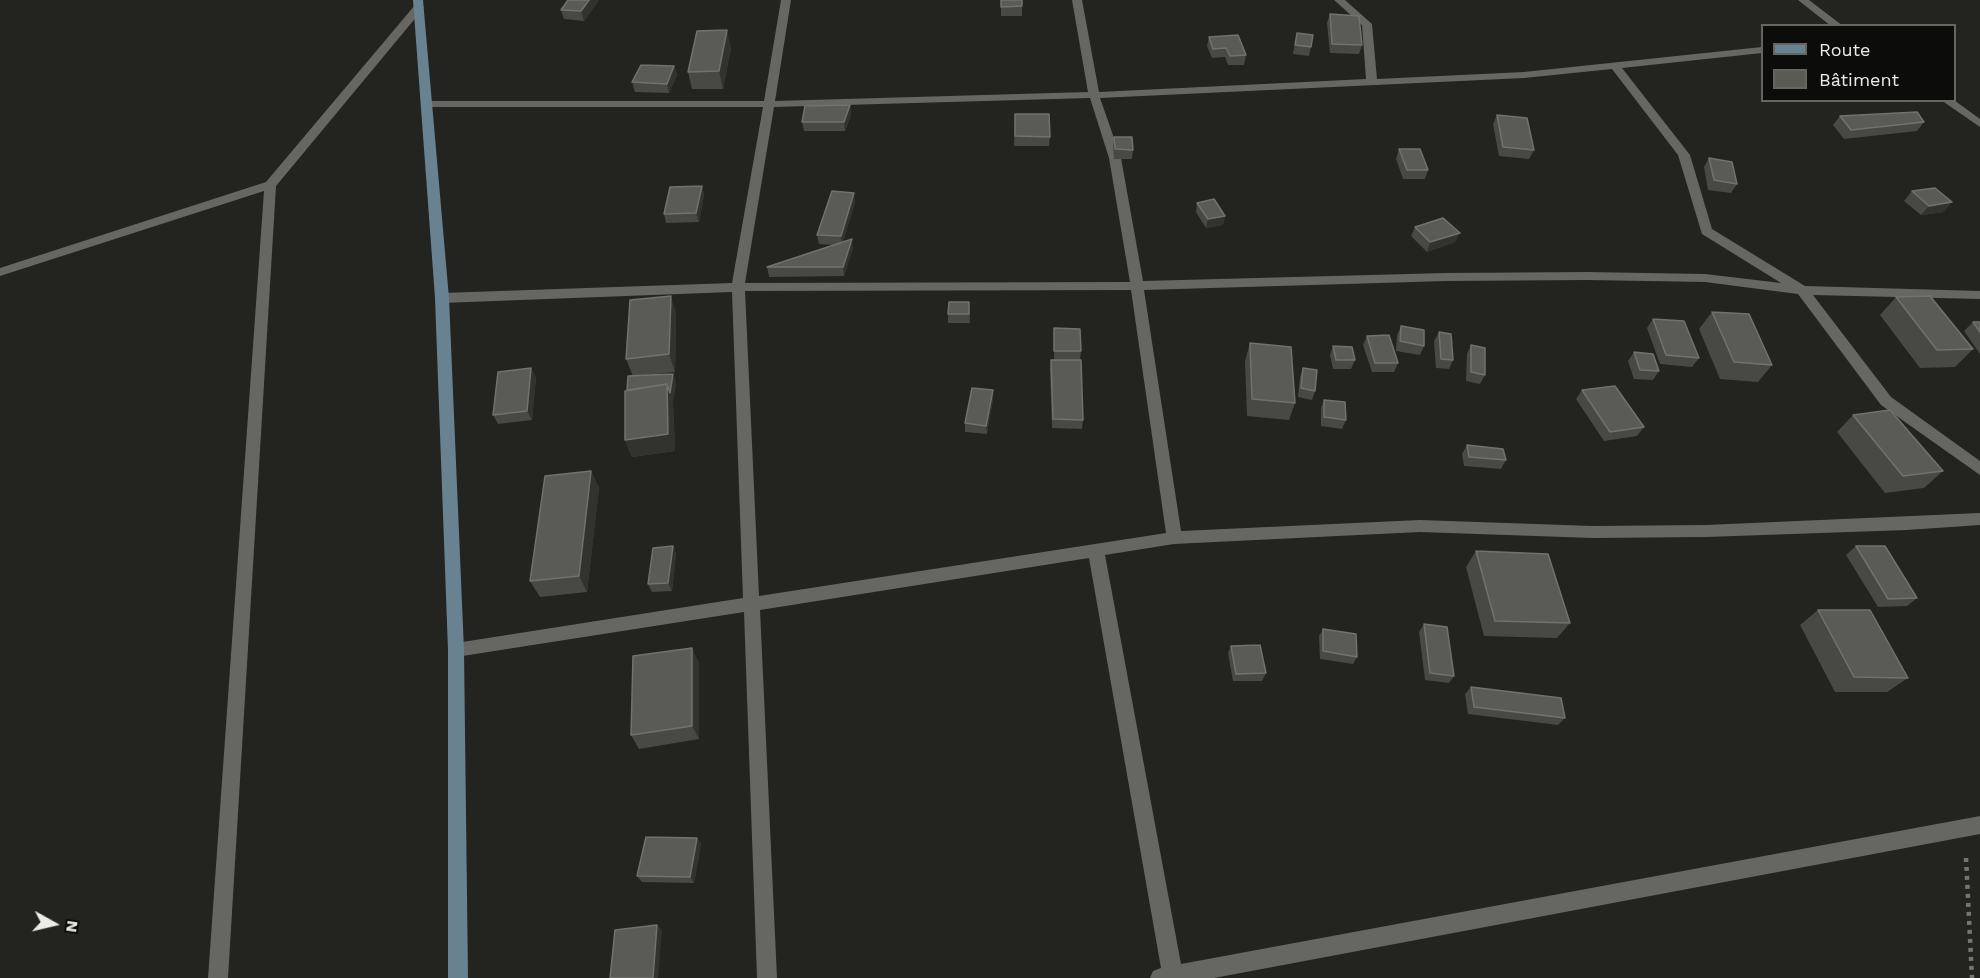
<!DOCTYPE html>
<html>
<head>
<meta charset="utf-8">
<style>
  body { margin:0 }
  #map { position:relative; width:1980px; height:978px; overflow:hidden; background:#23231f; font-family:"Work Sans",sans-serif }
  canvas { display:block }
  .legend { position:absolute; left:1761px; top:24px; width:195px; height:78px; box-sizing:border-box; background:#0c0c0a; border:2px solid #656663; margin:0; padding:8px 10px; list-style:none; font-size:18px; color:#ebece9 }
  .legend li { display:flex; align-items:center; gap:12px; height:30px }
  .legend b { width:30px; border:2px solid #656663 }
  .north { position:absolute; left:24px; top:894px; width:60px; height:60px; -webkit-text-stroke:4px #0c0c0a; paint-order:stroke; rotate:98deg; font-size:16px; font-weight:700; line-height:24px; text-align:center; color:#ebece9 }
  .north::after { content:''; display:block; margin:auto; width:21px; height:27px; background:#ebece9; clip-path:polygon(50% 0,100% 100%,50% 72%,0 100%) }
</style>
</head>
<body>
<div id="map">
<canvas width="1980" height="978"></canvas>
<ul class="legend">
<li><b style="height:8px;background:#698291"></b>Route</li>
<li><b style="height:16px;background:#5b5b56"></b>Bâtiment</li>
</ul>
<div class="north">N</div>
</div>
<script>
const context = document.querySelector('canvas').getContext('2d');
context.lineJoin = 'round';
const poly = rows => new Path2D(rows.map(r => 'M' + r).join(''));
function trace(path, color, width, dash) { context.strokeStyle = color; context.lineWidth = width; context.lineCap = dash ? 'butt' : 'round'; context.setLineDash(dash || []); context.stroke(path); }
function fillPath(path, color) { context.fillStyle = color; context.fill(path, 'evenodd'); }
const path = poly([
  [1966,858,1972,978]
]);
const street = poly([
  [781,0,791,0,775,101,1088,92,1072,0,1082,0,1099,92,1366,79,1362,25,1334,0,1345,0,1372,24,1377,79,1524,72,1762,47,1762,53,1622,68,1690,155,1712,229,1805,286,1980,291,1980,299,1813,295,1891,397,1980,461,1980,475,1881,405,1798,294,1705,282,1587,280,1446,281,1144,290,1181,531,1420,520,1593,526,1706,525,1980,513,1980,525,1907,530,1706,537,1593,538,1420,532,1174,544,1105,555,1181,964,1980,816,1980,834,1214,978,1150,978,1153,971,1161,968,1089,558,760,610,777,978,757,978,744,612,456,657,450,655,448,650,450,645,456,643,743,598,732,292,442,303,435,298,442,293,732,283,763,107,426,107,421,104,426,101,764,101,781,0],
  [1612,69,1678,155,1702,234,1781,283,1705,274,1587,272,1446,273,1143,281,1121,158,1100,98,1524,78,1612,69],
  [1090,98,1109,158,1130,282,745,283,774,107,1090,98],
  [1131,290,1166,533,759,596,745,291,1131,290],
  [1798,0,1809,0,1843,26,1831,26,1798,0],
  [419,4,424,7,423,9,276,186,228,978,208,978,264,191,0,276,0,268,266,182,415,5,419,4],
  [1941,100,1954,100,1980,119,1980,127,1941,100]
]);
const secondary = poly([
  [413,0,423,0,449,298,464,650,468,978,448,978,448,650,435,298,413,0]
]);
const wall = poly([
  [599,0,584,21,564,19,561,10],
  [1001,0,1022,0,1022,16,1001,16],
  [1330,14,1362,45,1359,54,1330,53,1327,23],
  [1297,33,1311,47,1309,56,1293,54],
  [1209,37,1246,55,1244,65,1228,65,1225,57,1212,58,1207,46],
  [731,48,723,89,692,89,688,72],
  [674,66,677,75,669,93,635,92,632,82],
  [850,105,851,115,845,131,804,131,802,122],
  [1015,114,1050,137,1049,146,1014,146],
  [1497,115,1534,150,1529,159,1499,156,1493,124],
  [1840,116,1924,122,1917,131,1844,139,1833,125],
  [1114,137,1133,150,1132,159,1114,159,1113,146],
  [1399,149,1428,170,1425,179,1403,179,1396,159],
  [1709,158,1737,184,1731,193,1708,190,1704,167],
  [702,186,704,196,699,222,666,223,664,214],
  [1912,191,1944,212,1921,215,1904,201],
  [855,202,843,242,853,248,844,276,769,277,767,267,834,245,819,244,817,235],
  [1197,203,1225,216,1223,225,1206,228,1196,212],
  [1415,227,1455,242,1427,252,1411,236],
  [1896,297,1973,349,1955,367,1920,368,1880,315],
  [969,302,970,323,948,323,948,314],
  [1712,312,1772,365,1758,382,1720,379,1699,329],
  [676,313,675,372,647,375,673,374,676,383,673,402,675,451,632,457,625,440,627,390,633,376,626,359],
  [1653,319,1699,358,1692,367,1660,364,1647,328],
  [1973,322,1980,322,1980,354,1964,331],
  [1401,326,1424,346,1420,355,1396,351,1397,335],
  [1054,328,1081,351,1080,360,1083,420,1082,429,1052,428,1050,369,1051,360,1054,360],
  [1439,332,1453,360,1449,369,1436,368,1434,341],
  [1367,336,1398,363,1394,372,1372,372,1363,345],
  [1250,343,1295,403,1289,420,1247,416,1245,361],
  [1471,345,1485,375,1480,384,1466,381,1467,354],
  [1333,346,1355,360,1351,369,1333,369,1330,355],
  [1634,352,1659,371,1653,380,1634,379,1628,361],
  [1303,368,1315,391,1312,400,1298,397,1300,377],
  [536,377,532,420,498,424,493,415],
  [1582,390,1644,427,1637,436,1604,441,1576,399],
  [993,399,987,434,965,432,965,423],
  [1324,400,1346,420,1342,429,1321,426,1321,408],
  [1853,415,1943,471,1924,488,1885,493,1837,432],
  [1467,445,1506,460,1501,469,1464,466,1462,454],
  [591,471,599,488,587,592,540,597,530,581],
  [673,546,676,554,672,591,652,592,648,584],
  [1856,546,1917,598,1907,606,1878,607,1846,555],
  [1476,551,1570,623,1557,638,1484,636,1466,567],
  [1818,610,1908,678,1887,692,1835,692,1800,625],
  [1424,624,1454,676,1449,683,1425,680,1419,632],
  [1323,629,1357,657,1353,664,1320,659,1319,636],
  [1231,646,1266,673,1262,681,1233,681,1228,653],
  [699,662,699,739,639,749,631,735],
  [1471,687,1565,718,1558,725,1468,714,1465,694],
  [697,838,701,844,694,883,642,882,637,876]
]);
const shadedWall = poly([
  [589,0,599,0,584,21,581,11],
  [727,30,731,48,723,89,719,71],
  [674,66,677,75,669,93,667,84],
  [850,105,851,115,845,131,844,122],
  [702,186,704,196,699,222,696,213],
  [854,193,855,202,842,246,841,236],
  [1952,202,1944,212,1921,215,1929,206],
  [1225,216,1223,225,1206,228,1208,219],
  [1460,233,1455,242,1427,252,1430,242],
  [852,239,853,248,844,276,843,267],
  [671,296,676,313,675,372,669,354],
  [531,368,536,377,532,420,527,411],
  [673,374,676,383,673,402,675,451,632,457,625,440,667,384],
  [993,390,993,399,987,434,986,426],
  [591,471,599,488,587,592,579,576],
  [673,546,676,554,672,591,668,583],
  [692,648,699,662,699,739,692,726],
  [697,838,701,844,694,883,690,877],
  [657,925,662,930,658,978,653,978]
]);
const building = poly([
  [568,0,589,0,581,11,561,10,568,0],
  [1001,0,1022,0,1022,6,1001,7,1001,0],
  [1330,14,1359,16,1362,45,1332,44,1330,14],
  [727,30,719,71,688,72,697,31,727,30],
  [1297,33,1313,35,1311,47,1295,45,1297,33],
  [1238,35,1246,55,1230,56,1226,48,1213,49,1209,37,1238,35],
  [641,65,674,66,667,84,632,82,641,65],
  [850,105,844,122,802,122,805,106,850,105],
  [1917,112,1924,122,1851,130,1840,116,1917,112],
  [1015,114,1049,114,1050,137,1015,136,1015,114],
  [1497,115,1527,118,1534,150,1503,147,1497,115],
  [1114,137,1132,137,1133,150,1115,149,1114,137],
  [1399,149,1420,149,1428,170,1407,170,1399,149],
  [1709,158,1732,162,1737,184,1714,180,1709,158],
  [702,186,696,213,664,214,670,187,702,186],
  [1935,188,1952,202,1929,206,1912,191,1935,188],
  [832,191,854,193,841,236,817,235,832,191],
  [1214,199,1225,216,1208,219,1197,203,1214,199],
  [1443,218,1460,233,1430,242,1415,227,1443,218],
  [852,239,843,267,767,267,852,239],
  [671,296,669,354,626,359,630,300,671,296],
  [1930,296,1973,349,1937,350,1896,297,1930,296],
  [949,302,969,302,969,314,948,314,949,302],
  [1712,312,1749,314,1772,365,1734,362,1712,312],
  [1653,319,1684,321,1699,358,1666,355,1653,319],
  [1973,322,1980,322,1980,332,1973,322],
  [1401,326,1424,330,1424,346,1400,341,1401,326],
  [1054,328,1080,329,1081,351,1054,351,1054,328],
  [1439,332,1451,334,1453,360,1441,359,1439,332],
  [1389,335,1398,363,1375,363,1367,336,1389,335],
  [1250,343,1291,347,1295,403,1252,399,1250,343],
  [1471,345,1485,348,1485,375,1471,372,1471,345],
  [1333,346,1352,347,1355,360,1336,360,1333,346],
  [1634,352,1653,354,1659,371,1640,370,1634,352],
  [1051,360,1081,360,1083,420,1053,419,1051,360],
  [531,368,527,411,493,415,498,372,531,368],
  [1303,368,1317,370,1315,391,1301,388,1303,368],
  [673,374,670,393,667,384,627,390,628,376,673,374],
  [667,384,668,434,625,440,625,391,667,384],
  [1615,386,1644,427,1610,432,1582,390,1615,386],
  [972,388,993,390,986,426,965,423,972,388],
  [1324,400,1345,402,1346,420,1324,417,1324,400],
  [1890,410,1943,471,1903,476,1853,415,1890,410],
  [1467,445,1503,449,1506,460,1469,457,1467,445],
  [591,471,579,576,530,581,545,476,591,471],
  [673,546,668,583,648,584,653,548,673,546],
  [1856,546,1885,546,1917,598,1888,599,1856,546],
  [1476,551,1548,554,1570,623,1495,621,1476,551],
  [1818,610,1870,610,1908,678,1854,677,1818,610],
  [1424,624,1447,627,1454,676,1430,673,1424,624],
  [1323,629,1356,634,1357,657,1323,651,1323,629],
  [1260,645,1266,673,1236,674,1231,646,1260,645],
  [692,648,692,726,631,735,633,656,692,648],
  [1471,687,1561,698,1565,718,1474,707,1471,687],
  [646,837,697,838,690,877,637,876,646,837],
  [657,925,653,978,610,978,615,930,657,925]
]);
trace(path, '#757572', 4.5, [4, 5]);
fillPath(street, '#666762');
fillPath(secondary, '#698291');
fillPath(wall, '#494944');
fillPath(shadedWall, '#33332e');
fillPath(building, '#5b5b56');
trace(building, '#71726d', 1.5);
</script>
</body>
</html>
